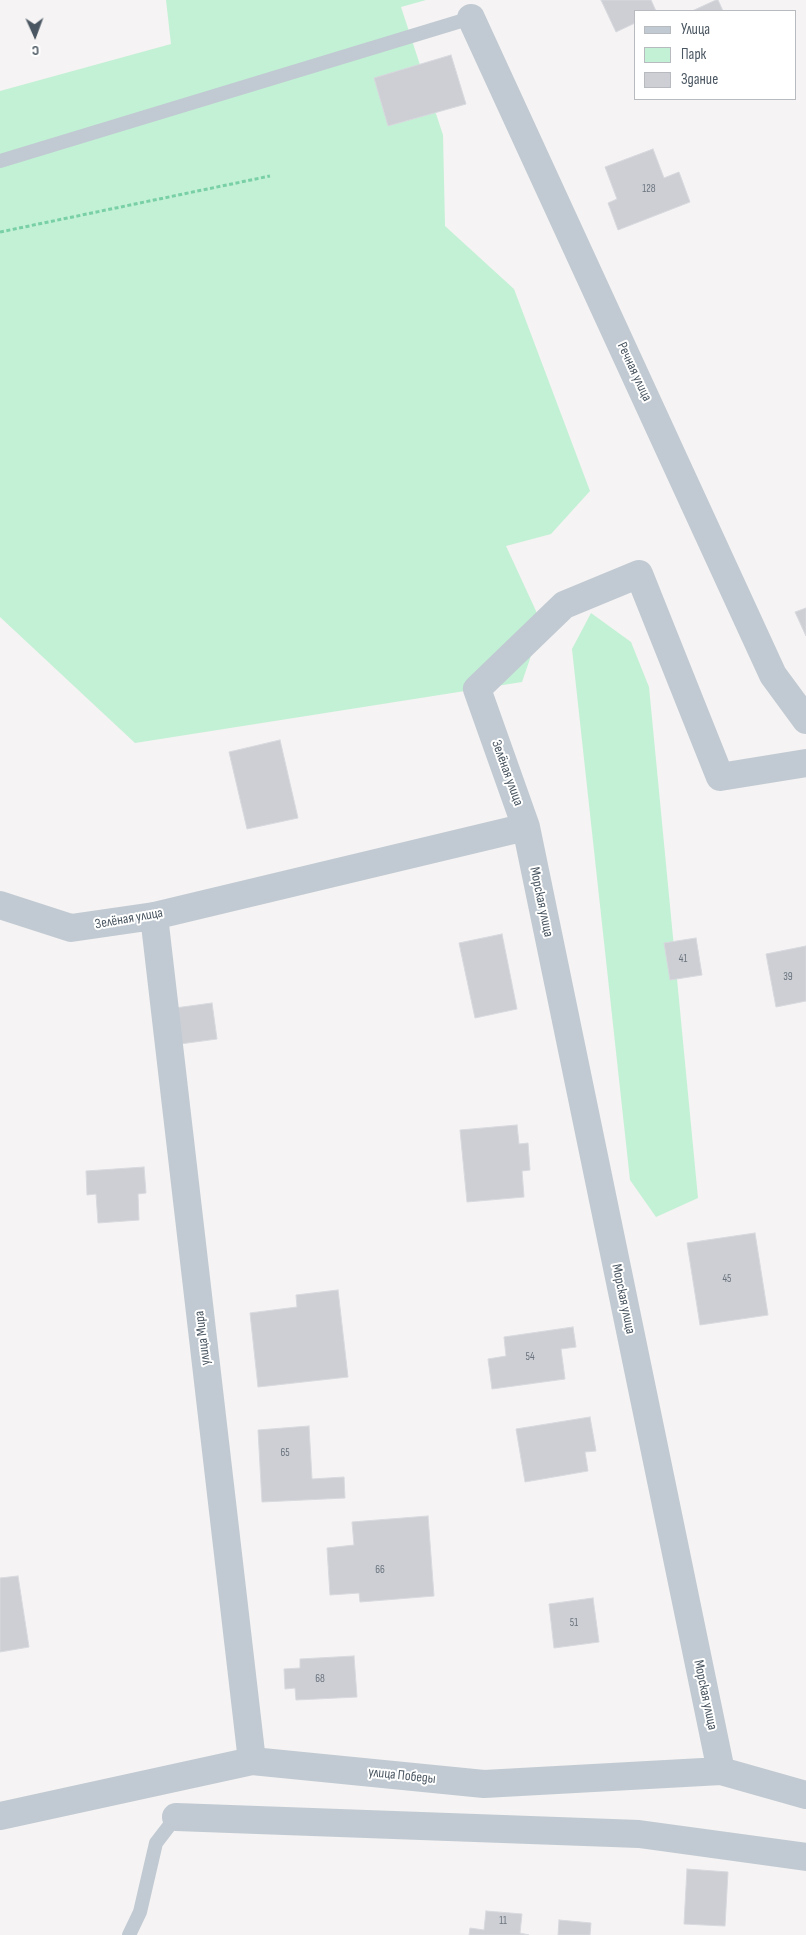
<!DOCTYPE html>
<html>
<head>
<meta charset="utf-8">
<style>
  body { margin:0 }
  #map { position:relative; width:806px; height:1935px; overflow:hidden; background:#f5f3f3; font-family:"Sofia Sans Condensed",sans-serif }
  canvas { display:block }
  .legend { position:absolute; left:634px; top:10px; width:162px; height:90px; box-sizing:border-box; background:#fff; border:1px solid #b7bbc0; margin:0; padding:6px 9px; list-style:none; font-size:15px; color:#4a5661 }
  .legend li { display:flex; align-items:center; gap:10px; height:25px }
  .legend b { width:25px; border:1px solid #b7bbc0 }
  .north { position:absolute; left:10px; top:10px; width:50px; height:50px; -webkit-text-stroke:4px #fff; paint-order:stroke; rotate:178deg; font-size:14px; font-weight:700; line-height:20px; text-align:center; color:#4a5661 }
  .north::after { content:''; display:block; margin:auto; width:18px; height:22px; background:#4a5661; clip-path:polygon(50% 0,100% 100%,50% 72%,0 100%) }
</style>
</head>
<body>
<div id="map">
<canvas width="806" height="1935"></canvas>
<ul class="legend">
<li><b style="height:6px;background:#c1cad2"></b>Улица</li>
<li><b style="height:14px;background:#c3f1d5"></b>Парк</li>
<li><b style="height:14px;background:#cdcfd5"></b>Здание</li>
</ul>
<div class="north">С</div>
</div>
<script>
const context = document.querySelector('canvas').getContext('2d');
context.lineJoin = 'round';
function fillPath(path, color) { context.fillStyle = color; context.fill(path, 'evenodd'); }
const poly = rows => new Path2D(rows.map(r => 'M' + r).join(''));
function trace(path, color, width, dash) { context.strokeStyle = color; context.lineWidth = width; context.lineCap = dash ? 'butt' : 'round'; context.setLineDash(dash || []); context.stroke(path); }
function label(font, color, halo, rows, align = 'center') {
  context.font = font + ' "Sofia Sans Condensed",sans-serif'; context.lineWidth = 4; context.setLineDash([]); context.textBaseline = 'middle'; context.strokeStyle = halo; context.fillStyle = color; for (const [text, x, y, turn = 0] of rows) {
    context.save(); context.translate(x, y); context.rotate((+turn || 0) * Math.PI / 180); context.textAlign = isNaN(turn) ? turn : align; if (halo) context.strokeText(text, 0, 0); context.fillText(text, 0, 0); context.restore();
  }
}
const green = poly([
  [166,0,426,0,401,7,443,135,445,226,514,289,590,491,551,534,506,546,542,624,522,682,135,743,0,617,0,91,171,44],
  [591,613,631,642,649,687,698,1198,656,1217,630,1180,572,649]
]);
const building = poly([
  [601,0,651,0,656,11,635,11,635,23,616,32,601,0],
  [716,0,718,0,723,11,692,11,716,0],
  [451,55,466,104,388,126,374,78,451,55],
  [653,149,664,178,679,172,690,202,618,230,608,203,617,199,605,167,653,149],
  [806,608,806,636,795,612,806,608],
  [280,740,298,818,247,829,229,752,280,740],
  [502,934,517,1009,475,1018,459,943,502,934],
  [696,938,702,975,670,980,664,943,696,938],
  [806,946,806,1001,776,1007,766,954,806,946],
  [212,1003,217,1039,180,1044,175,1008,212,1003],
  [517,1125,519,1144,528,1143,530,1170,522,1171,524,1197,467,1202,460,1130,517,1125],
  [144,1167,146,1193,138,1194,139,1220,98,1223,96,1194,87,1195,86,1171,144,1167],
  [755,1233,768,1315,700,1325,687,1243,755,1233],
  [338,1290,348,1377,258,1387,250,1313,297,1307,296,1295,338,1290],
  [573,1327,576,1347,561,1349,565,1379,492,1389,488,1359,506,1356,504,1337,573,1327],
  [590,1417,596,1451,585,1452,588,1471,525,1482,516,1429,590,1417],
  [309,1426,312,1479,344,1477,345,1498,262,1502,258,1430,309,1426],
  [428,1516,434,1596,360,1602,359,1593,330,1595,327,1548,354,1545,352,1522,428,1516],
  [18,1576,29,1647,0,1652,0,1578,18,1576],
  [593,1598,599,1642,554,1648,549,1604,593,1598],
  [354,1656,357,1697,296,1700,295,1688,285,1689,284,1669,300,1668,300,1659,354,1656],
  [687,1869,728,1872,725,1926,684,1924,687,1869],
  [486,1911,522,1914,520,1933,529,1935,469,1935,470,1928,484,1930,486,1911],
  [559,1920,591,1923,590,1935,558,1935,559,1920]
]);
const path = poly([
  [0,232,270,176]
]);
const lane = poly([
  [0,161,471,18],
  [129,1935,140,1912,156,1843,176,1817]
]);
const street = poly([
  [471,18,773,675,806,720],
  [526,827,721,1771],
  [0,905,71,928,154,916,526,827,477,689,564,605,639,574,720,777,806,763],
  [154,916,252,1761],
  [0,1816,252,1761,484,1784,721,1771,806,1795],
  [176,1817,639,1834,806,1857]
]);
const numberNames = [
  ["128",649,189],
  ["41",683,959],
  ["39",788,977],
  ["45",727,1279],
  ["54",530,1357],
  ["65",285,1453],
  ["66",380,1570],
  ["51",574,1623],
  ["68",320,1679],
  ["11",503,1921]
];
const streetNames = [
  ["Речная улица",634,372,65],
  ["Зелёная улица",507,773,70],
  ["Морская улица",541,902,78],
  ["Зелёная улица",129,919,-10],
  ["Морская улица",623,1299,78],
  ["улица Мира",203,1338,-97],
  ["Морская улица",705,1695,78],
  ["улица Победы",402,1776,6]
];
fillPath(green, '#c3f1d5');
fillPath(building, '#cdcfd5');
trace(building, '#d7d9de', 1);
trace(path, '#7ad0a6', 3, [4, 2.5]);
trace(lane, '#c1cad2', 14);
trace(street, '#c1cad2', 28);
label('11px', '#6b747e', null, numberNames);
label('14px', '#4a5661', '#fff', streetNames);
</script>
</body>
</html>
